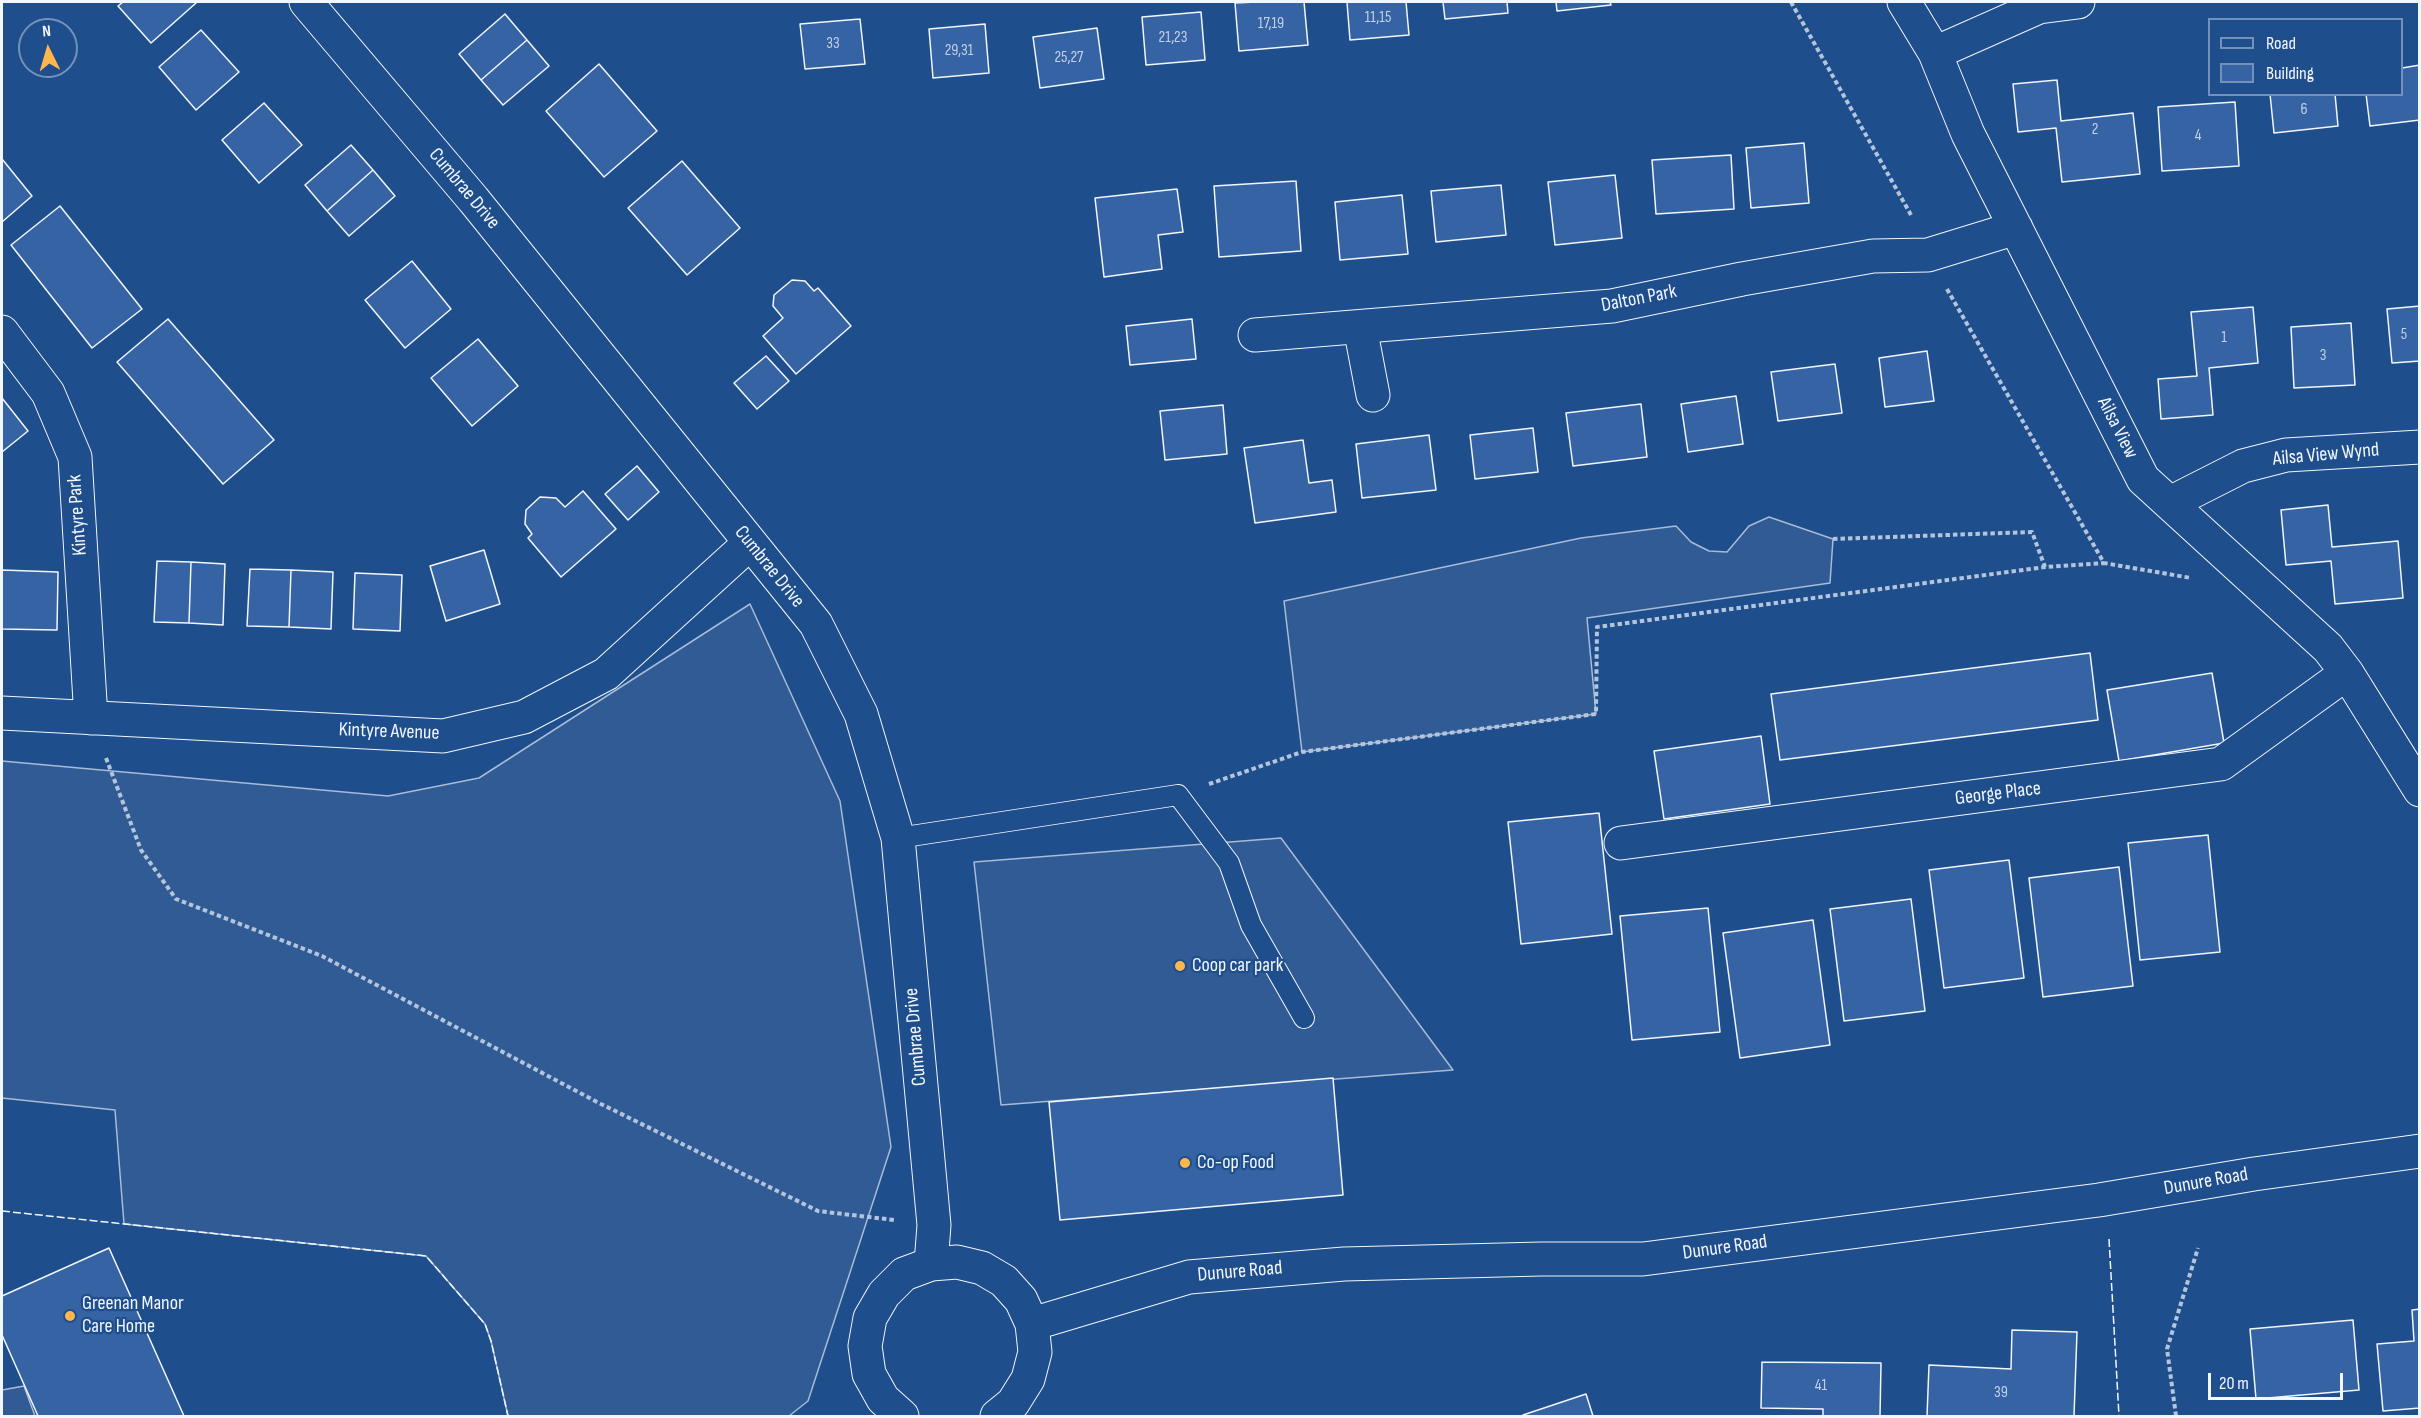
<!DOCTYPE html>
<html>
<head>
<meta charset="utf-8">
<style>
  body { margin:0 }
  #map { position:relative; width:2421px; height:1418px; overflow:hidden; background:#1f4e8c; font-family:"Sofia Sans Condensed",sans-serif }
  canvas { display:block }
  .frame { position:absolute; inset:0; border:3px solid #f2f6ff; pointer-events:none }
  .legend { position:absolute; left:2208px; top:18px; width:195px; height:78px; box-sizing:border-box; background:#1f4e8c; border:2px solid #7391ba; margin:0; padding:8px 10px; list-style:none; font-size:18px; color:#f2f6ff }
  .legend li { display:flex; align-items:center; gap:12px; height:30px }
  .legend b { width:30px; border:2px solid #7391ba }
  .north { position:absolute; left:18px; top:18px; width:60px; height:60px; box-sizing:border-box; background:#1f4e8c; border:2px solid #7391ba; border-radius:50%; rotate:355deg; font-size:16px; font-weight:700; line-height:24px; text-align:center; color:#f2f6ff }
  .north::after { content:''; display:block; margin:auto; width:21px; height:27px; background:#ffb74d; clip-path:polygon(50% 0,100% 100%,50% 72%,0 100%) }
  .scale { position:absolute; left:2208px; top:1373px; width:135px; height:27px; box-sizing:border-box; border:3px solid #f2f6ff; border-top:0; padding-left:8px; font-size:18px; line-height:21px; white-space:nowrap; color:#f2f6ff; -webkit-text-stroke:4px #1f4e8c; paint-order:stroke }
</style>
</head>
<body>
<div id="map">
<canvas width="2421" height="1418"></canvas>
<div class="frame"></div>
<ul class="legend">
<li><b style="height:8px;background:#1f4e8c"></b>Road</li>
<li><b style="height:16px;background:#3563a3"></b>Building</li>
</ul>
<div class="north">N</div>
<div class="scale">20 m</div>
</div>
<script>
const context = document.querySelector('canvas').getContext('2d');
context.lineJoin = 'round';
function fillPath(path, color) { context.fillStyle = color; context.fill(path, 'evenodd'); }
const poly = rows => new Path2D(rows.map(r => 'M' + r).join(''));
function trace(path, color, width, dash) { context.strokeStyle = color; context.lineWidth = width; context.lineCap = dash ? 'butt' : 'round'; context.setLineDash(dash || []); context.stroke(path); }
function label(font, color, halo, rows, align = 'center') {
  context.font = font + ' "Sofia Sans Condensed",sans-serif'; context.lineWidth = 4.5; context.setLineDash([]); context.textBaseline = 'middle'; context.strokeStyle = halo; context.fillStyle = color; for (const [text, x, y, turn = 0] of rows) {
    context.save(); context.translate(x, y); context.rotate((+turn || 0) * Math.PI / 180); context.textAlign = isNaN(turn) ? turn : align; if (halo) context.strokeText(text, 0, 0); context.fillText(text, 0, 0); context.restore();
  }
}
const built = poly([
  [1769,517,1833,539,1830,583,1587,618,1596,714,1302,752,1284,601,1581,538,1676,526,1691,542,1709,551,1727,552,1749,526,1769,517],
  [750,604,840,801,891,1147,808,1401,789,1416,508,1416,491,1341,485,1324,426,1256,124,1224,115,1110,2,1098,2,761,388,796,479,778,750,604],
  [1281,838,1453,1070,1001,1105,974,862,1281,838],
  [24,1386,35,1416,2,1416,2,1390,24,1386]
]);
const building = poly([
  [123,2,194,2,196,3,151,43,118,6,123,2],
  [1256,2,1304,2,1308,45,1239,51,1235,3,1256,2],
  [1347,2,1406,2,1409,35,1350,40,1347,2],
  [1443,2,1507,2,1508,13,1445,19,1443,2],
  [1556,2,1610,2,1611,5,1557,11,1556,2],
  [1201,12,1205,60,1146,65,1142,17,1201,12],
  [505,14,527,40,481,80,459,54,505,14],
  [860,19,865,64,805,69,800,24,860,19],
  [985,24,989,73,933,78,929,29,985,24],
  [1097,28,1104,79,1040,88,1033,37,1097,28],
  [201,30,239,72,196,110,159,67,201,30],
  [527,40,549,66,503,105,481,80,527,40],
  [599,64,657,131,604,177,546,111,599,64],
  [2420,65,2420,120,2370,126,2366,94,2402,94,2402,68,2420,65],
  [2057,80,2061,121,2133,113,2140,174,2062,182,2056,128,2018,132,2013,84,2057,80],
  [2270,94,2335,94,2338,126,2274,133,2270,94],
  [2235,102,2239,166,2162,171,2158,107,2235,102],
  [264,103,302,145,259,183,222,140,264,103],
  [1804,143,1809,203,1751,208,1746,148,1804,143],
  [351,145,373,170,327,211,305,185,351,145],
  [1731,155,1734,209,1656,214,1652,160,1731,155],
  [2,159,32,196,2,222,2,159],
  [682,161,740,228,687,275,628,208,682,161],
  [373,170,395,196,349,236,327,211,373,170],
  [1615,175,1622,238,1555,245,1548,182,1615,175],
  [1296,181,1301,251,1219,257,1214,186,1296,181],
  [1501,185,1506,235,1436,242,1431,191,1501,185],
  [1177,189,1183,232,1158,235,1162,269,1104,277,1095,198,1177,189],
  [1402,195,1408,254,1340,260,1335,202,1402,195],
  [60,206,142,309,92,348,11,245,60,206],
  [412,261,451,309,405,348,365,300,412,261],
  [792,280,805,281,814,291,818,288,851,326,796,374,763,336,783,318,773,306,774,295,792,280],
  [2420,306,2420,361,2392,363,2387,309,2420,306],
  [2253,307,2258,363,2209,368,2213,415,2161,419,2158,379,2197,376,2191,312,2253,307],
  [168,319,274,440,223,484,117,362,168,319],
  [1192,319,1196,359,1130,365,1126,326,1192,319],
  [2351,323,2355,385,2294,388,2291,327,2351,323],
  [478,339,518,386,472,426,431,378,478,339],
  [1927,351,1934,401,1885,407,1879,358,1927,351],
  [766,356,789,381,757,409,734,383,766,356],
  [1835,364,1842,413,1778,421,1771,372,1835,364],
  [1736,396,1743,444,1688,452,1681,404,1736,396],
  [2,398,28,431,2,452,2,398],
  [1641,404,1647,457,1573,466,1566,413,1641,404],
  [1223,405,1227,454,1165,460,1160,411,1223,405],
  [1533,428,1538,472,1475,479,1470,435,1533,428],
  [1429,435,1436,490,1362,498,1356,444,1429,435],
  [1303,440,1309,483,1332,480,1336,512,1255,523,1244,448,1303,440],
  [637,466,659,492,628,520,605,494,637,466],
  [583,491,616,529,561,577,528,538,532,534,525,524,526,510,540,497,556,498,565,507,583,491],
  [2328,505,2332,547,2398,541,2403,598,2335,604,2331,561,2286,565,2281,510,2328,505],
  [484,550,500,604,446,621,430,566,484,550],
  [157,561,191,562,189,623,154,622,157,561],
  [191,562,225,564,223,625,189,623,191,562],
  [250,569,291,570,289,627,247,626,250,569],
  [2,570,58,572,57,630,2,629,2,570],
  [291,570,333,572,331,629,289,627,291,570],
  [355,573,402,575,400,631,353,629,355,573],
  [2090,653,2098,720,1780,760,1771,694,2090,653],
  [2212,673,2224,743,2119,761,2107,690,2212,673],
  [1761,736,1770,804,1664,819,1654,751,1761,736],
  [1599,813,1612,934,1521,944,1508,822,1599,813],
  [2208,835,2220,952,2140,960,2128,843,2208,835],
  [2009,860,2024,978,1944,988,1929,870,2009,860],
  [2119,867,2133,986,2043,997,2029,878,2119,867],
  [1911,899,1925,1011,1844,1021,1830,909,1911,899],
  [1708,908,1720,1032,1632,1040,1620,916,1708,908],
  [1813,920,1830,1045,1740,1058,1723,933,1813,920],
  [1333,1078,1343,1195,1060,1220,1049,1102,1333,1078],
  [109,1248,184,1416,38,1416,2,1335,2,1296,109,1248],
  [2420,1309,2420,1408,2383,1411,2377,1344,2414,1341,2412,1310,2420,1309],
  [2353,1320,2359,1390,2256,1399,2250,1329,2353,1320],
  [2012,1330,2077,1332,2074,1416,1927,1416,1929,1365,2011,1369,2012,1330],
  [1762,1362,1881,1363,1880,1416,1823,1416,1823,1409,1761,1408,1762,1362],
  [1586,1394,1593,1416,1523,1416,1523,1415,1586,1394]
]);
const path = poly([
  [1791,2,1911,215],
  [1947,289,2104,563,2191,578],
  [1833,539,2032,532,2045,567],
  [106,758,141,850,176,899,322,956,597,1102,818,1211,894,1220],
  [1209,784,1302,752,1596,714,1597,627,2045,567,2104,563],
  [2176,1416,2167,1349,2198,1248]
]);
const service = poly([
  [898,838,1178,795,1229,863,1251,925,1304,1018]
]);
const minor = poly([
  [306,2,473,199,816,624,861,714,898,838,934,1225,931,1264],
  [1904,2,1935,53,1968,134,2143,479,2328,648,2347,673,2420,790],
  [1935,53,2039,7,2078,2],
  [1360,327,1373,395],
  [2,332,48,393,75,457,91,718],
  [1255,335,1612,306,1742,279,1873,256,1928,255,2016,228],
  [2170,503,2243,466,2286,455,2420,447],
  [2,713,443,736,524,717,606,674,750,543],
  [1621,843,2221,764,2347,673]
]);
const primary = poly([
  [1032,1324,1189,1277,1344,1264,1541,1259,1643,1259,2099,1200,2254,1174,2420,1151],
  [902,1416,883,1399,869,1374,865,1346,870,1318,884,1294,904,1274,931,1264,957,1262,982,1268,1004,1281,1021,1300,1032,1324,1035,1352,1028,1379,1013,1403,997,1416]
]);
const fence = poly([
  [2,1211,426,1256,485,1324,491,1341,508,1416],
  [2109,1239,2119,1416]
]);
const markers = [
  [1180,966,6,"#ffb74d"],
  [1185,1163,6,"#ffb74d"],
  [70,1316,6,"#ffb74d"]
];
const numberNames = [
  ["11,15",1378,18],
  ["17,19",1271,24],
  ["21,23",1173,38],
  ["33",833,44],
  ["29,31",959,51],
  ["25,27",1069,58],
  ["6",2304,110],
  ["2",2095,130],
  ["4",2198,136],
  ["5",2404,335],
  ["1",2224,338],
  ["3",2323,356],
  ["41",1821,1386],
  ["39",2001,1393]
];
const streetNames = [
  ["Cumbrae Drive",464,189,50],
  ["Dalton Park",1639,299,-11],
  ["Ailsa View",2117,428,63],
  ["Ailsa View Wynd",2326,455,-5],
  ["Kintyre Park",78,515,-94],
  ["Cumbrae Drive",769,567,51],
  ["Kintyre Avenue",389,732,2],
  ["George Place",1998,794,-7],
  ["Cumbrae Drive",916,1037,-95],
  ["Dunure Road",2206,1182,-10],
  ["Dunure Road",1725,1248,-8],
  ["Dunure Road",1240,1272,-5]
];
const poiNames = [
  ["Coop car park",1192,966],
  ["Co-op Food",1197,1163],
  ["Greenan Manor",82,1304],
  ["Care Home",82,1327]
];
fillPath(built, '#305b95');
trace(built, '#a8bbd7', 1.5);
fillPath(building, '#3563a3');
trace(building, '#f2f6ff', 1.5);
trace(service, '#f2f6ff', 22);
trace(minor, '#f2f6ff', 35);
trace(primary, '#f2f6ff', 35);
trace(path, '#b3c4dc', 4, [4.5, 3]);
trace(service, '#1f4e8c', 20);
trace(minor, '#1f4e8c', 33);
trace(primary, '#1f4e8c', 33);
trace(fence, '#f2f6ff', 1.5, [8, 3]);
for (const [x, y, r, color] of markers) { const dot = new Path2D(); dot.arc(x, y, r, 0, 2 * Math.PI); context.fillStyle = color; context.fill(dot); trace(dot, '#1f4e8c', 2); }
label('16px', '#c3d1e8', null, numberNames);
label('20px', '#f2f6ff', '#1f4e8c', streetNames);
label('20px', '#f2f6ff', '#1f4e8c', poiNames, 'left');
</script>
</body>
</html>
